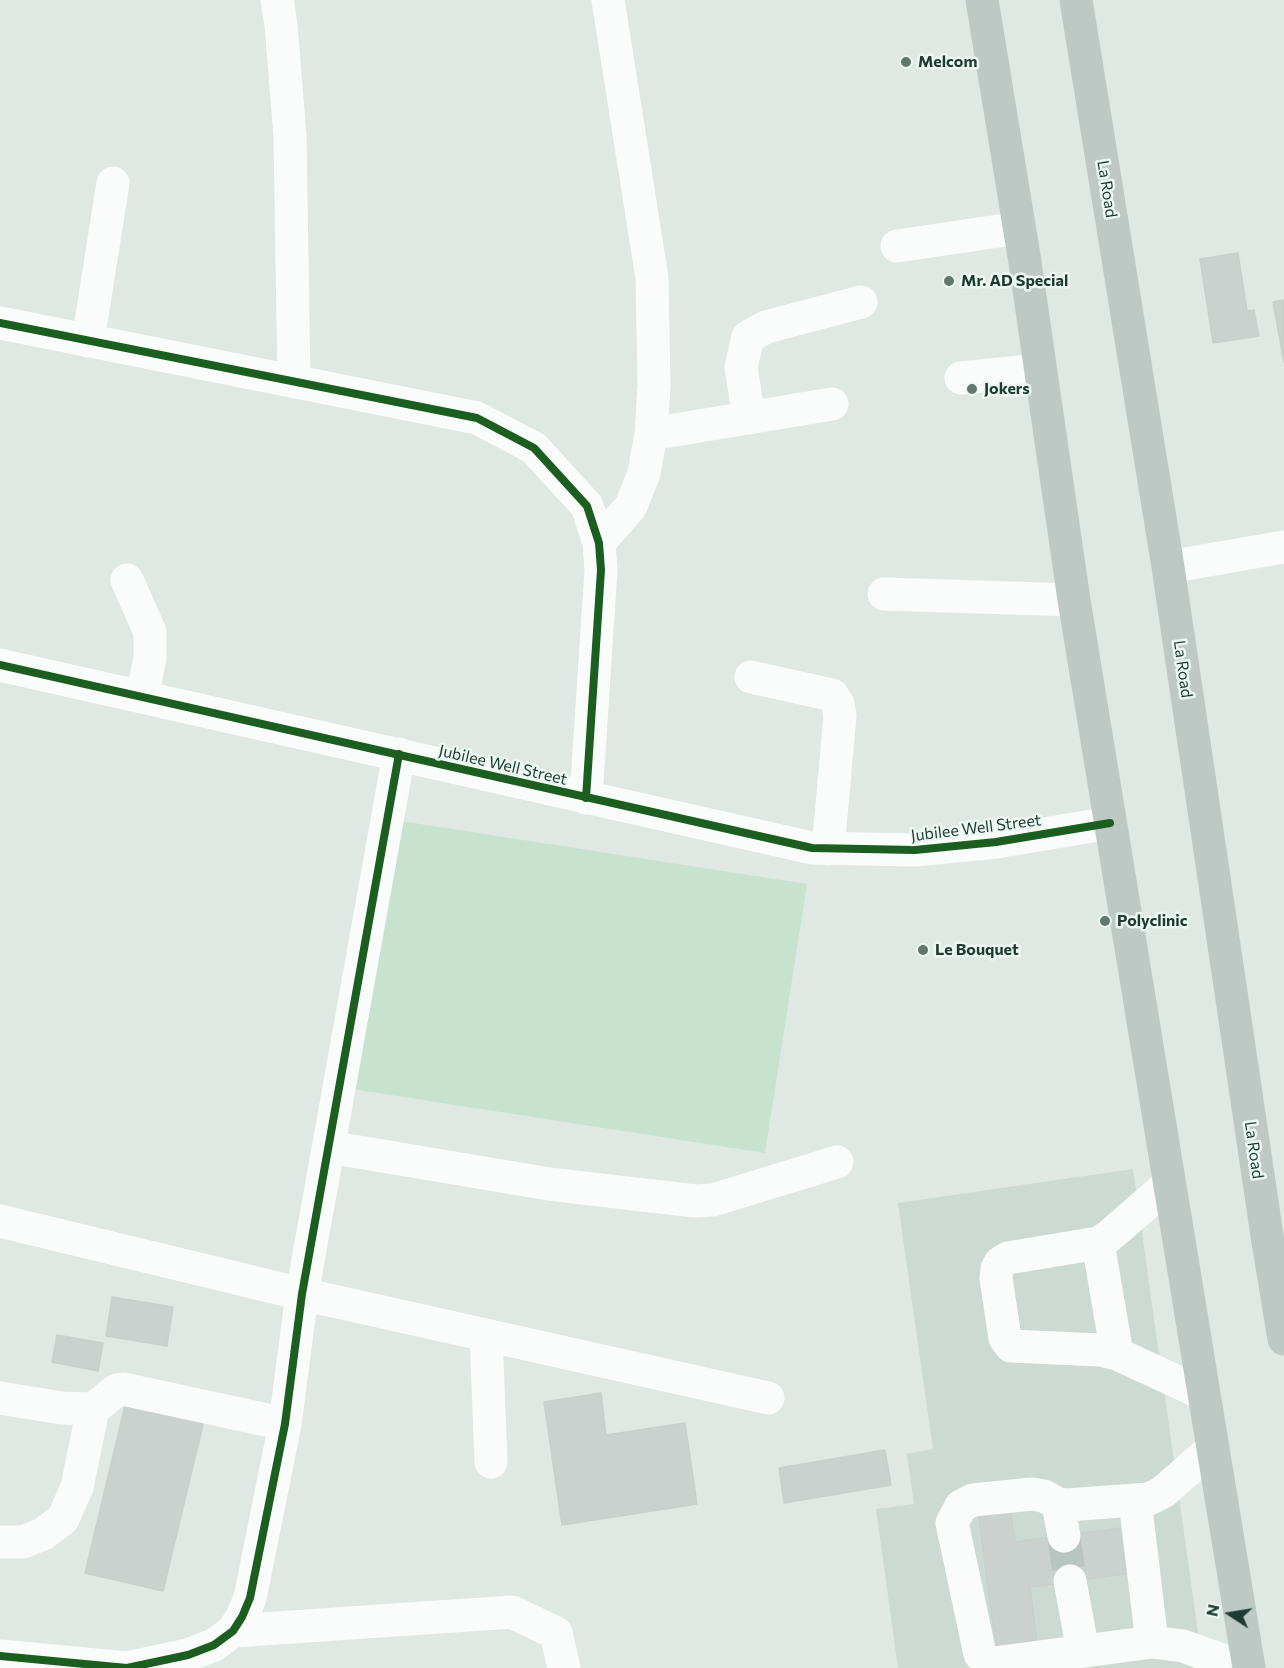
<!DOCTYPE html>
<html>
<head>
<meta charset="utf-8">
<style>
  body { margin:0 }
  #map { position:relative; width:1284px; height:1668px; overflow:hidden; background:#e0e8e4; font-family:Commissioner,sans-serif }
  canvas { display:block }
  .north { position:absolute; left:1200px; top:1584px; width:60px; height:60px; -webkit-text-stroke:4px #edf7f2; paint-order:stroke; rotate:282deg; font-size:16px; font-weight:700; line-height:24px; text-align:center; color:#1d3b32 }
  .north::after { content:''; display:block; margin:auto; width:21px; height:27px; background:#1d3b32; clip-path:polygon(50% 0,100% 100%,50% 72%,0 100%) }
</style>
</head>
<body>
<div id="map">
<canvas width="1284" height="1668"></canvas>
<div class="north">N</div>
</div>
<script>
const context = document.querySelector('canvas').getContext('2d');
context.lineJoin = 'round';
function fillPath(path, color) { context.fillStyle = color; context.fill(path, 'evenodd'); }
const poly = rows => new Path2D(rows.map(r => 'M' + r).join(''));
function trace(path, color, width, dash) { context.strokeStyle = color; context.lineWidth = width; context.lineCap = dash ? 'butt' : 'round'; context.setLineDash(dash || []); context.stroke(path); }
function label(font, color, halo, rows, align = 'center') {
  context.font = font + ' Commissioner,sans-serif'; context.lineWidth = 5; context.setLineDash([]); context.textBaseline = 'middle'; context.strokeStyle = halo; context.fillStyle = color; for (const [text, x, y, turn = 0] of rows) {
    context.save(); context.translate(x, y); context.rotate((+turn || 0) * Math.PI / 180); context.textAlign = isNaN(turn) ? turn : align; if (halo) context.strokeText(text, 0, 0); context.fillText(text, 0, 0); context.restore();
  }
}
const built = poly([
  [1133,1169,1203,1668,898,1668,876,1509,914,1504,907,1454,933,1449,898,1203]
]);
const green = poly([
  [394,820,807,884,765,1153,352,1089]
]);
const building = poly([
  [1238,253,1247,311,1254,310,1259,336,1213,343,1200,259,1238,253],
  [1284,300,1284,362,1273,302,1284,300],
  [112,1297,173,1307,167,1346,106,1336,112,1297],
  [57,1335,103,1343,98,1371,52,1362,57,1335],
  [128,1393,206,1412,163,1591,85,1573,128,1393],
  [601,1393,606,1435,685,1423,697,1504,562,1525,544,1402,601,1393],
  [885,1450,891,1485,784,1503,779,1468,885,1450],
  [1010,1507,1015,1542,1120,1528,1126,1574,1030,1587,1037,1642,996,1647,978,1511,1010,1507]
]);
const minorTunnel = poly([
  [1064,1536,1070,1581]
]);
const minor = poly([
  [277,0,281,25,290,136,294,382],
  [897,246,1019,228],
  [0,323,477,418,534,448,587,506,599,543,601,570,586,798],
  [88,341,113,183],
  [961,378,1040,370],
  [749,418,741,367,748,337,766,327,861,302],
  [651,434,832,404],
  [599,543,631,506,644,473,651,434,654,385,652,278,608,0],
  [1168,567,1284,547],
  [127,580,150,632,150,658,142,697],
  [884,594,1074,600],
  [0,665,812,848,915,850,996,842,1110,823],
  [751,677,832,695,838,704,840,716,828,849],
  [329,1147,549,1184,695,1201,713,1200,837,1162],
  [1169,1184,1108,1237,1098,1243,1008,1258,1000,1263,997,1269,996,1278,1005,1338,1011,1346,1100,1350,1117,1354,1204,1394],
  [0,1221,302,1294,768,1398],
  [1098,1243,1117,1354],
  [486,1335,491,1462],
  [0,1398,62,1408,93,1409,117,1390,123,1389,285,1424],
  [1213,1448,1163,1492,1149,1499,1067,1505,1058,1504,1044,1496,1032,1494,973,1500,961,1506,952,1523,980,1654,986,1660,994,1663,1152,1642,1183,1646,1244,1668],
  [1135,1501,1152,1642],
  [1058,1504,1064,1536],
  [0,1542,23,1542,43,1534,63,1519,77,1487,93,1409],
  [1070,1581,1083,1651],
  [233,1631,512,1612,556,1633,564,1668],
  [0,1656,127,1668,188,1655,214,1645,233,1631,242,1617,250,1598,285,1424,302,1294,399,754]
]);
const major = poly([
  [982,0,1025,262,1074,600,1249,1668],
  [1076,0,1168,567,1268,1242,1284,1339]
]);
const cycleway = poly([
  [0,323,477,418,534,448,587,506,599,543,601,570,586,798],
  [0,665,812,848,915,850,996,842,1110,823],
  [0,1656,127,1668,188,1655,214,1645,233,1631,242,1617,250,1598,285,1424,302,1294,399,754]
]);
const markers = [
  [906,62,6,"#617870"],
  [949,281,6,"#617870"],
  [972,389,6,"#617870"],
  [1105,921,6,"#617870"],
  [923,950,6,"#617870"]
];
const poiNames = [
  ["Melcom",918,62],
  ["Mr. AD Special",961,281],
  ["Jokers",984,389],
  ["Polyclinic",1117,921],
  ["Le Bouquet",935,950]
];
const streetNames = [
  ["La Road",1107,189,81],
  ["La Road",1183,669,82],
  ["Jubilee Well Street",503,765,13],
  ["Jubilee Well Street",976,828,-7],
  ["La Road",1254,1150,82]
];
fillPath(built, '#cdd9d3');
fillPath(green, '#c7e2cf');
fillPath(building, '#cad1ce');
trace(building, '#c8d0cc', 1.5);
trace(minorTunnel, '#b9c5c0', 33, [33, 16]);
trace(minor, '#fafcfb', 33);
trace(major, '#bec9c5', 33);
trace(cycleway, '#1b5e20', 8);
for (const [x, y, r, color] of markers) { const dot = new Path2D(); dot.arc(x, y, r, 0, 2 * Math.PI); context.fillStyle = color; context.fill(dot); trace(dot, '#edf7f2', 2); }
label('bold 16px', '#1d3b32', '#edf7f2', poiNames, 'left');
label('16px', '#1d3b32', '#edf7f2', streetNames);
</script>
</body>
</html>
